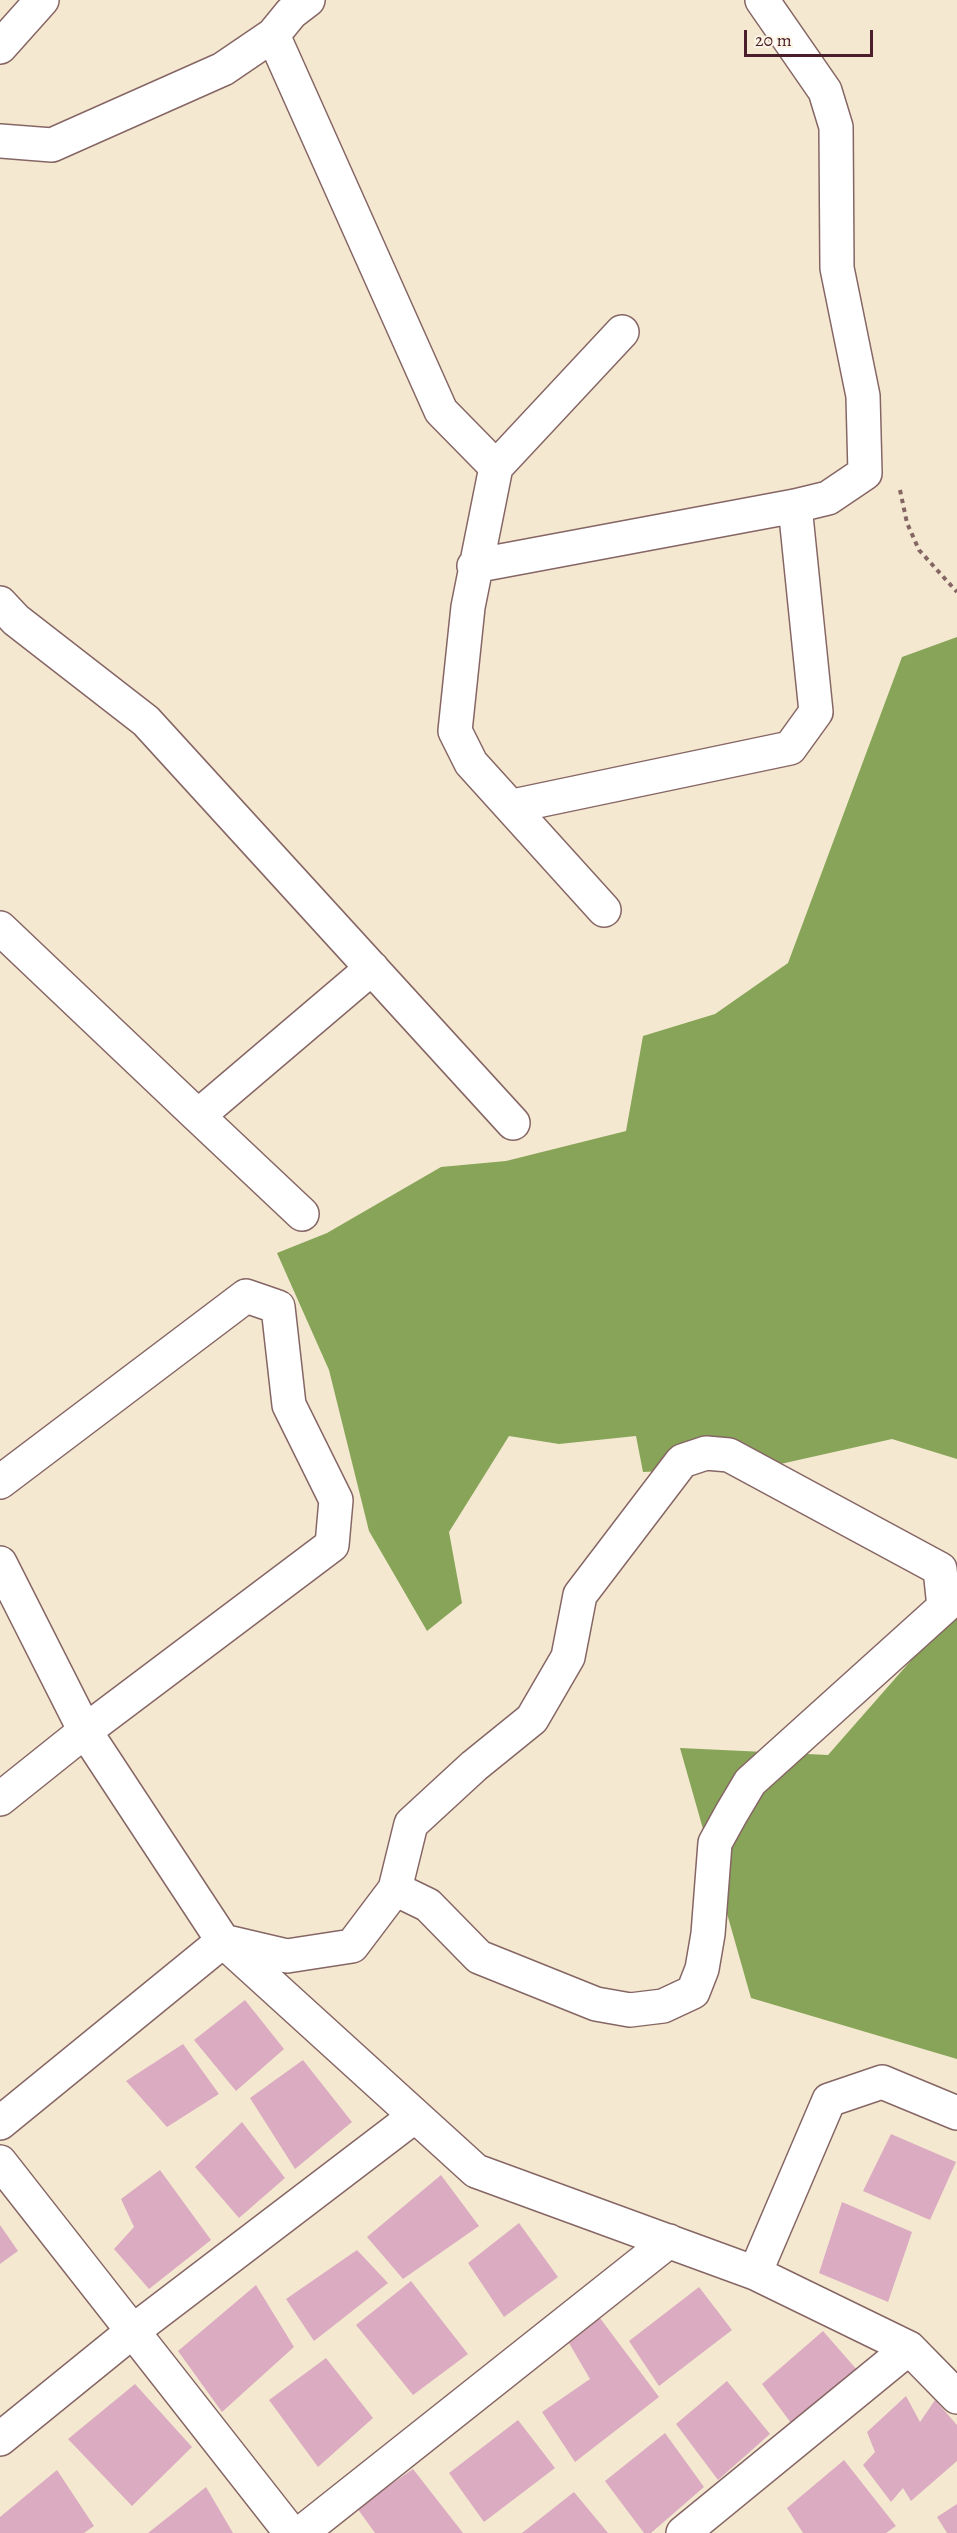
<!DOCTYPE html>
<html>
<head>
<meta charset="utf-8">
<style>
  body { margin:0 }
  #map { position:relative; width:957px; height:2533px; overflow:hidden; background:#f4e9d0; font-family:Alegreya,serif }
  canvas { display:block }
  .scale { position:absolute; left:744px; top:30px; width:129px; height:27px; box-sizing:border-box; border:3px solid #4a1f2b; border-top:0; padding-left:8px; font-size:18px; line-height:21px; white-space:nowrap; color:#4a1f2b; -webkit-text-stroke:4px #fcf5e5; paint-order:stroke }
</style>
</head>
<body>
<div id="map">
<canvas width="957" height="2533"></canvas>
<div class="scale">20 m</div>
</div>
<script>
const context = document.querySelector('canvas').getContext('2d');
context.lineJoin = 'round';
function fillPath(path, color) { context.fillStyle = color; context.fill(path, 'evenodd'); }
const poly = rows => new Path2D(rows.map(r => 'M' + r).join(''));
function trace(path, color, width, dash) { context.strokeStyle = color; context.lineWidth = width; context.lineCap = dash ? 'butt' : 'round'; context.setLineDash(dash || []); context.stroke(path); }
const forest = poly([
  [957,637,957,1459,892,1439,776,1465,643,1472,636,1436,559,1444,509,1436,449,1532,462,1603,427,1631,369,1531,329,1370,277,1253,327,1233,441,1167,506,1161,626,1131,643,1036,715,1014,788,963,902,657],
  [957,1608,957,2059,751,1998,680,1748,828,1755]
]);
const building = poly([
  [245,2000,284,2049,236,2091,194,2040],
  [183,2044,219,2094,167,2127,126,2081],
  [303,2060,352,2122,295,2169,250,2098],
  [242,2122,285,2178,239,2218,195,2167],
  [891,2134,956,2162,930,2220,863,2191],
  [160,2170,211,2240,149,2289,114,2249,134,2227,121,2199],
  [441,2175,479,2226,403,2279,367,2237],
  [842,2202,912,2232,888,2302,819,2273],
  [519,2223,558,2277,504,2317,468,2263],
  [0,2225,18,2251,0,2264],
  [357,2250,388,2283,314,2341,286,2299],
  [411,2281,468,2354,413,2395,356,2325],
  [256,2285,294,2347,222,2412,178,2351],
  [699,2287,732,2330,659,2386,629,2341],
  [600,2318,659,2397,575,2462,542,2412,590,2379,569,2343],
  [823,2331,858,2371,791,2423,762,2384],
  [326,2358,373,2418,318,2467,269,2400],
  [727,2381,770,2434,718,2480,676,2424],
  [135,2384,192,2447,132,2506,68,2439],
  [906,2396,920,2422,935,2400,957,2425,957,2461,911,2501,903,2488,891,2502,863,2465,875,2452,867,2432],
  [518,2420,555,2468,484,2522,449,2473],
  [665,2433,704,2487,651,2533,644,2533,605,2481],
  [844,2460,896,2526,886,2533,803,2533,787,2508],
  [413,2469,463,2533,375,2533,357,2508],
  [57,2470,94,2526,84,2533,0,2533,0,2517],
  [206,2487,233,2533,148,2533],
  [574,2492,608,2533,522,2533],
  [957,2504,957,2533,947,2533,937,2517]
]);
const path = poly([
  [900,490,907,523,919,550,957,592]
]);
const street = poly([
  [273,35,441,411,496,467,468,607,455,731,471,763,604,910],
  [0,141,52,145,223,69,273,35,291,13,308,0],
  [496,467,622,332],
  [474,566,795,506,828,498,865,473,863,396,837,268,836,127,825,91,762,0],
  [0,603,16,620,146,721,513,1123],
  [513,806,790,748,816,712,795,506],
  [0,928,198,1116,372,968],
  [198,1116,302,1214],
  [0,1482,246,1296,278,1307,289,1405,336,1500,332,1545,85,1731,0,1799],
  [0,1563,85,1731,223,1941,476,2171,755,2273,909,2348,957,2397],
  [0,2123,223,1941,287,1956,352,1946,395,1889,428,1905,479,1957,596,2004,630,2010,663,2006,693,1992,702,1969,708,1934,715,1843,731,1814,750,1782,944,1607,940,1569,729,1455,706,1453,682,1461,580,1595,568,1657,532,1719,474,1766,411,1824,395,1889],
  [755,2273,829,2100,882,2082,957,2113],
  [0,2439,133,2331,415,2116],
  [301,2533,669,2241],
  [683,2533,909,2348]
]);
const secondary = poly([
  [0,47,42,0],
  [0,2162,291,2533]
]);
fillPath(forest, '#87a458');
fillPath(building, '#dbabc1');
trace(street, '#866665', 36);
trace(secondary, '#866665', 36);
trace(path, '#866665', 4, [4.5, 4.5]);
trace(street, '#fff', 33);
trace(secondary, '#fff', 33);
</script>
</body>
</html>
